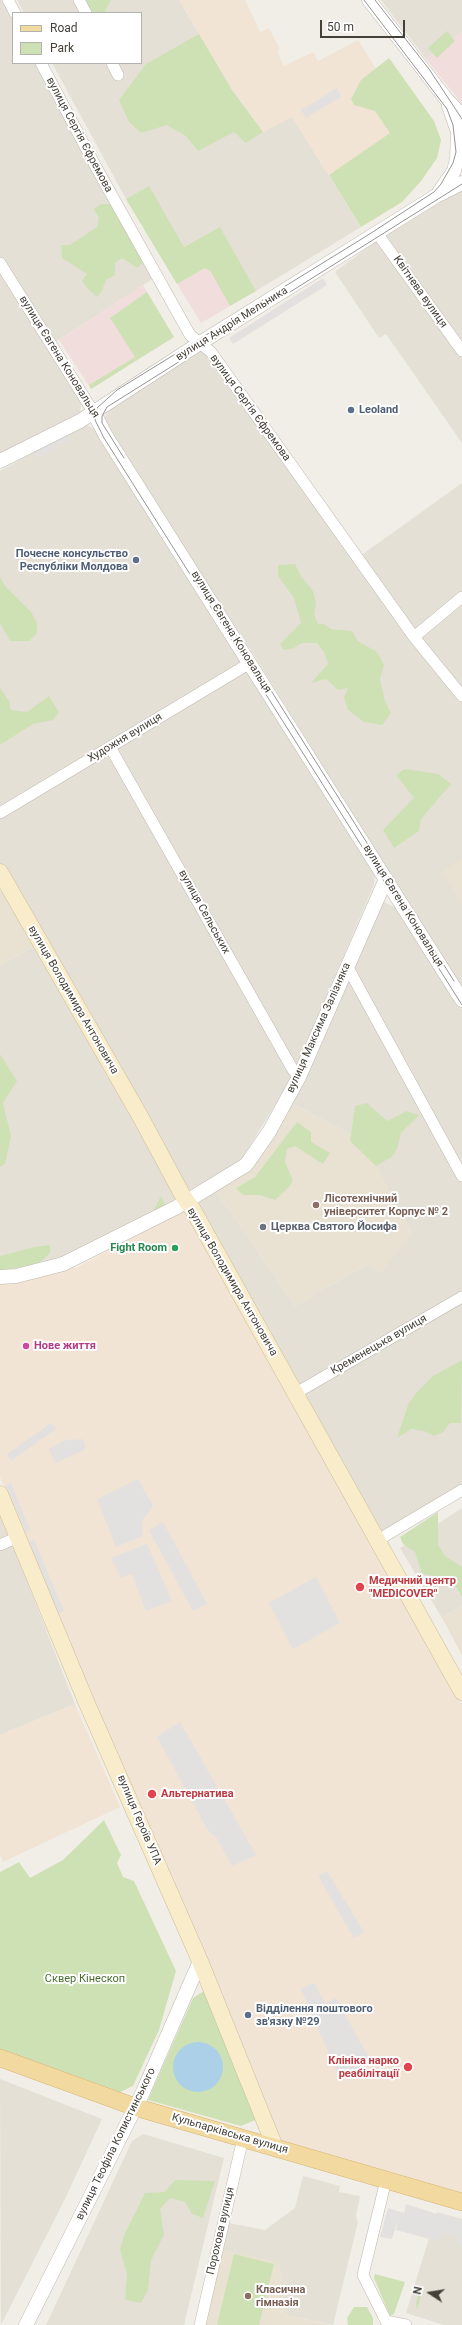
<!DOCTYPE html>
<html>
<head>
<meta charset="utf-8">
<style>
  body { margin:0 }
  #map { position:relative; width:462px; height:2325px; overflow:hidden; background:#f1eee7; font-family:Roboto,sans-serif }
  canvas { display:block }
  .legend { position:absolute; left:12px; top:12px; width:130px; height:52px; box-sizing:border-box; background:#fff; border:1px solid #b4b2af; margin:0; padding:5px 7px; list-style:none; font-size:12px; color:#443f37 }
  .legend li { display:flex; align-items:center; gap:8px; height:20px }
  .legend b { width:20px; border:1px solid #b4b2af }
  .north { position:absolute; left:410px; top:2273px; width:40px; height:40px; -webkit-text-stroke:3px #fff; paint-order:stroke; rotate:282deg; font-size:11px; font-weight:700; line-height:16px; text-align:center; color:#443f37 }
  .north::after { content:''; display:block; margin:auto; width:14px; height:18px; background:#443f37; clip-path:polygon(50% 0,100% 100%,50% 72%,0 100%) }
  .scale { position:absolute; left:320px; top:20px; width:85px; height:18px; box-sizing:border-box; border:2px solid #443f37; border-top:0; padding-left:5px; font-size:12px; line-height:14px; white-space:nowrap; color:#443f37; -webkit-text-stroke:3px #fff; paint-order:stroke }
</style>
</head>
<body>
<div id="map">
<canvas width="462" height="2325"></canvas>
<ul class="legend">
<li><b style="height:5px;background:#f2d9a0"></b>Road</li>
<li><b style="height:11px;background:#cee1b5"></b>Park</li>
</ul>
<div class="north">N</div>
<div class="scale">50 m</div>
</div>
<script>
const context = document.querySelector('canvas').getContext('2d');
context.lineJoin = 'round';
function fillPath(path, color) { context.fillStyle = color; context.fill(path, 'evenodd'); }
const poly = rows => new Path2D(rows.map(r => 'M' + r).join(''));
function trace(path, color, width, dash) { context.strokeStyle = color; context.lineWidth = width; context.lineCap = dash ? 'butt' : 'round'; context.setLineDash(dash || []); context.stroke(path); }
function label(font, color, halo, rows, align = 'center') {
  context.font = font + ' Roboto,sans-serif'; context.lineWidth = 4; context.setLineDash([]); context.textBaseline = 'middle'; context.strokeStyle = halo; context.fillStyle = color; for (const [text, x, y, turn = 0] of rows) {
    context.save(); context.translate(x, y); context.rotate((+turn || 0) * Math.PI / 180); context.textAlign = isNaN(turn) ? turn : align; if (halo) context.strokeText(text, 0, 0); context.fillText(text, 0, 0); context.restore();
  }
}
const residential = poly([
  [0,0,4,0,13,18,13,63,38,63,154,278,54,343,0,257],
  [17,0,179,0,232,90,263,132,292,116,361,227,256,291,220,228,162,259,126,199,52,63,141,63,141,13,24,13],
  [381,0,462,0,462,32,426,59],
  [462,185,462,443,386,334,379,338,335,272,376,241],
  [0,271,82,400,80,413,0,453],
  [201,349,209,355,346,551,363,554,462,483,462,989,254,655,103,423,108,409],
  [85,424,96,430,241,657,238,666,0,809,0,471],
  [250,667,375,876,374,885,290,1081,241,1160,185,1193,0,867,0,817],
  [384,902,401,910,462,1010,462,1171,352,969,378,909],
  [36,945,177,1194,177,1203,63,1260,0,1274,0,965],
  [348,978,351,979,462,1183,462,1293,297,1386,195,1202,216,1191,295,1306,366,1265,363,1141,291,1103],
  [462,1302,462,1485,380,1534,302,1395],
  [462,1508,462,1606,442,1618,400,1548],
  [0,1515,9,1537,0,1541],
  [13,1545,75,1704,0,1735,0,1550],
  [0,2079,102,2119,65,2199,1,2325],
  [143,2134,224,2158,184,2325,46,2325,132,2141],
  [303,2176,340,2186,339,2192,360,2196,356,2216,358,2222,333,2325,285,2315,284,2308,223,2250,229,2223,265,2230,295,2208],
  [437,2212,462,2219,462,2325,444,2325,406,2313]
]);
const commercial = poly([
  [179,0,245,0,260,32,269,28,280,49,277,51,284,66,313,52,318,61,358,40,400,107,434,121,441,140,437,158,421,181,402,202,361,227,292,117,263,132,232,90],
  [184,1210,198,1227,462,1704,462,2194,280,2141,0,1477,0,1282,24,1280,78,1267],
  [75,1704,120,1807,3,1862,0,1855,0,1735]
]);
const education = poly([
  [462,859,462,904,442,871],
  [4,889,36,945,0,965,0,892],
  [291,1103,363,1141,413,1234,380,1274,366,1265,295,1306,216,1191],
  [462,1606,462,1655,442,1618],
  [223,2250,280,2262,285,2315,331,2325,205,2325]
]);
const medical = poly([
  [462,32,462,104,426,59],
  [220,227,256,291,201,323,162,259],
  [143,285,174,337,91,389,59,340]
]);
const green = poly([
  [85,0,111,0,105,11,117,13,92,13],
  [447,31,455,41,437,58,428,48],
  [199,34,232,90,263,132,246,143,234,132,198,151,186,136,167,125,141,133,129,122,119,100,146,64],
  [389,58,434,121,441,140,437,158,421,181,402,202,361,227,329,175,390,133,375,111,354,105,351,99,361,80],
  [149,186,184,247,220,227,256,291,230,306,211,272,205,268,177,284,126,199],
  [101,204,111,204,144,262,137,268,122,258,115,263,115,275,106,280,102,291,97,297,89,290,82,281,87,274,62,258,61,245,70,245,97,227,99,218,94,209],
  [147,292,174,337,91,389,89,385,135,357,110,318],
  [295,564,301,576,313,591,316,603,314,614,318,624,324,624,331,629,352,631,358,641,377,652,380,657,384,665,380,679,385,701,391,713,382,725,364,722,348,710,344,698,348,688,338,690,326,679,311,683,328,664,324,652,317,643,302,643,294,648,284,650,280,644,301,623,294,598,278,576,278,565],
  [0,577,5,586,31,612,37,623,37,633,29,641,10,641,0,623],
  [0,688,9,701,11,710,27,712,49,696,59,712,53,720,33,724,0,745],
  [405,769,438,774,451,784,421,819,419,831,394,848,383,830,414,798,396,775],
  [0,1054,17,1081,3,1103,11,1136,5,1164,0,1167],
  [367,1103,387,1121,407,1111,419,1115,401,1133,397,1149,393,1156,376,1166,350,1141,355,1106],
  [297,1122,311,1132,311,1142,330,1153,323,1164,295,1146,287,1149,285,1162,293,1181,288,1188,275,1200,260,1195,243,1195,236,1188,255,1177],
  [161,1196,165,1205,153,1211],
  [50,1245,50,1253,39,1263,0,1271,0,1256,34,1247],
  [462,1360,461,1423,450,1423,443,1432,434,1436,424,1431,411,1429,397,1438,408,1405,416,1393,433,1376],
  [438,1512,438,1545,445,1556,462,1567,462,1597,452,1579,422,1574,415,1552,403,1544,400,1537],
  [104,1820,121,1855,117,1863,123,1877,134,1881,176,1971,159,2030,133,2086,120,2092,0,2049,0,1872,19,1862,30,1878,63,1860],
  [207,1989,260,2118,241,2126,148,2100,193,1998],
  [175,2180,215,2181,203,2218,192,2214,185,2202,170,2198,160,2209,164,2235,151,2260,148,2290,141,2303,125,2300,127,2274,120,2250,124,2235,145,2193,165,2192],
  [234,2254,274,2264,259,2325,217,2325],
  [375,2274,405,2282,394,2314,390,2316,374,2278],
  [415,2286,421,2289,422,2292,417,2310,416,2303,419,2292,414,2288],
  [354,2307,367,2307,373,2318,373,2325,348,2325,347,2318]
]);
const parking = poly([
  [337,88,341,97,306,118,301,110],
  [323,278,327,285,233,344,229,338],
  [66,435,70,440,38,457,33,453],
  [51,1423,56,1429,11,1461,7,1454],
  [83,1439,86,1449,55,1463,49,1449,66,1440],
  [138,1479,153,1506,142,1521,143,1536,116,1547,97,1499],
  [11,1483,30,1530,26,1532,6,1485],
  [163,1522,207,1604,193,1611,149,1530],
  [34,1540,64,1611,58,1613,29,1542],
  [147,1544,172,1601,146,1611,132,1574,121,1578,111,1558],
  [316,1577,340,1623,293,1649,269,1603],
  [180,1722,256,1855,232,1866,216,1837,209,1832,157,1737],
  [327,1871,364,1932,354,1938,318,1876],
  [314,1983,325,2003,336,1998,371,2062,340,2079,301,1989],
  [406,2204,437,2214,430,2239,396,2230,397,2222,392,2239,380,2237,388,2208,404,2213],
  [438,2213,462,2220,462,2246,459,2245,458,2237,442,2232,439,2242,430,2239]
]);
const water = poly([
  '173 2067a25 25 0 1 1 50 0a25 25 0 1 1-50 0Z'
]);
const minor = poly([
  [8,0,15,13],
  [79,0,86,13],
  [41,63,96,167,190,335,211,352,414,637,462,696],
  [112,63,118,75],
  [377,233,462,351],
  [0,263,94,413],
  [414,637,462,597],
  [110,747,293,1070,299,1077],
  [0,813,250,663],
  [347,966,462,1176],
  [296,1393,462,1297],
  [378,1540,462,1490],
  [0,1545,18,1537],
  [386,2180,363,2275,388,2325],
  [386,2321,406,2325],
  [200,2325,243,2138]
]);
const tertiary = poly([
  [369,0,447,100,462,116],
  [438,194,454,171,457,159,458,132,449,106],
  [94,413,106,436,462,1000],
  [0,461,80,421,200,343,436,196,462,183],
  [0,1277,16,1276,63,1264,177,1207,246,1165,269,1132,299,1077,386,879],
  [26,2325,143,2092,200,1961]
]);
const secondary = poly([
  [0,872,140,1116,183,1196,193,1210,462,1692],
  [0,1494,85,1699,200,1961,275,2147]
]);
const primary = poly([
  [0,2058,135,2107,462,2202]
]);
const tram = poly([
  [364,0,447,109,453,125,456,152,453,163,441,184,434,192,368,235,117,390,97,408,95,420,104,438,462,1005],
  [375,0,429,69,462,119],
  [124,458,102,423,102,416,107,407,462,184],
  [202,581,454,981]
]);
const markers = [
  [351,410,4,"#5c6f8a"],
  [136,560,4,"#5c6f8a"],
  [316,1205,4,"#8d6e63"],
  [263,1227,4,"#6b7280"],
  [175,1248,4,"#2e9e5b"],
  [26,1346,4,"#d1479c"],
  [360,1587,5,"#e0444e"],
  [152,1794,5,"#e0444e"],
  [248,2015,4,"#5c6f8a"],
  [408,2067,5,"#e0444e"],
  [248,2296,4,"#8d6e63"]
];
const streetNames = [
  ["вулиця Сергія Єфремова",79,135,62],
  ["Квітнева вулиця",420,292,55],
  ["вулиця Андрія Мельника",232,324,-32],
  ["вулиця Євгена Коновальця",59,357,58],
  ["вулиця Сергія Єфремова",250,408,54],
  ["вулиця Євгена Коновальця",231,632,58],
  ["Художня вулиця",125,738,-31],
  ["вулиця Євгена Коновальця",403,906,58],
  ["вулиця Сельських",204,912,61],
  ["вулиця Володимира Антоновича",73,1000,60],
  ["вулиця Максима Залізняка",319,1028,-66],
  ["вулиця Володимира Антоновича",232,1282,60],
  ["Кременецька вулиця",379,1345,-30],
  ["вулиця Героїв УПА",139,1820,67],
  ["Кульпарківська вулиця",230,2134,16],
  ["вулиця Теофіла Копистинського",116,2144,-64],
  ["Порохова вулиця",221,2231,-77]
];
const serviceNames = [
  ["Leoland",359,410],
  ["Почесне консульство",128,554,"right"],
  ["Республіки Молдова",128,567,"right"],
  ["Відділення поштового",256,2009],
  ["зв'язку №29",256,2022]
];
const educationNames = [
  ["Лісотехнічний",324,1199],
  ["університет Корпус № 2",324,1212],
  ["Класична",256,2290],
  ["гімназія",256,2303]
];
const worshipNames = [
  ["Церква Святого Йосифа",271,1227]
];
const leisureNames = [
  ["Fight Room",167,1248]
];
const hotelNames = [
  ["Нове життя",34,1346]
];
const healthNames = [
  ["Медичний центр",369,1581],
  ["\"MEDICOVER\"",369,1594],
  ["Альтернатива",161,1794],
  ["Клініка нарко",399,2061,"right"],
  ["реабілітації",399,2074,"right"]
];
const parkNames = [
  ["Сквер Кінескоп",85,1979]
];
fillPath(residential, '#e5e0d6');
fillPath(commercial, '#f1e4d5');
fillPath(education, '#e9e2d3');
fillPath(medical, '#f1dedc');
fillPath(green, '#cee1b5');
fillPath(parking, '#e3e1df');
fillPath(water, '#abd0e7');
trace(minor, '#bfb8ae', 12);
trace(tertiary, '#bfb8ae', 15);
trace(secondary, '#ccbe9c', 17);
trace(primary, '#d5b572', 18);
trace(minor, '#fff', 11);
trace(tertiary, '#fff', 14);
trace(secondary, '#f8eccb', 16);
trace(primary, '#f2d9a0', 17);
trace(tram, '#959595', 1);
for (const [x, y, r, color] of markers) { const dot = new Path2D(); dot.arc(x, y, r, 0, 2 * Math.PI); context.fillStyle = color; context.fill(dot); trace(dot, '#fff', 1.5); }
label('11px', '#443f37', '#fff', streetNames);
label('bold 11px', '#4e5e75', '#fff', serviceNames, 'left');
label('bold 11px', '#785e54', '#fff', educationNames, 'left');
label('bold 11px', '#5b616d', '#fff', worshipNames, 'left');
label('bold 11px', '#27864d', '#fff', leisureNames, 'right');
label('bold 11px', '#b23c85', '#fff', hotelNames, 'left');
label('bold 11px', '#be3a42', '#fff', healthNames, 'left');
label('11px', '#4a6f31', '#fff', parkNames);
</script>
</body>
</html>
